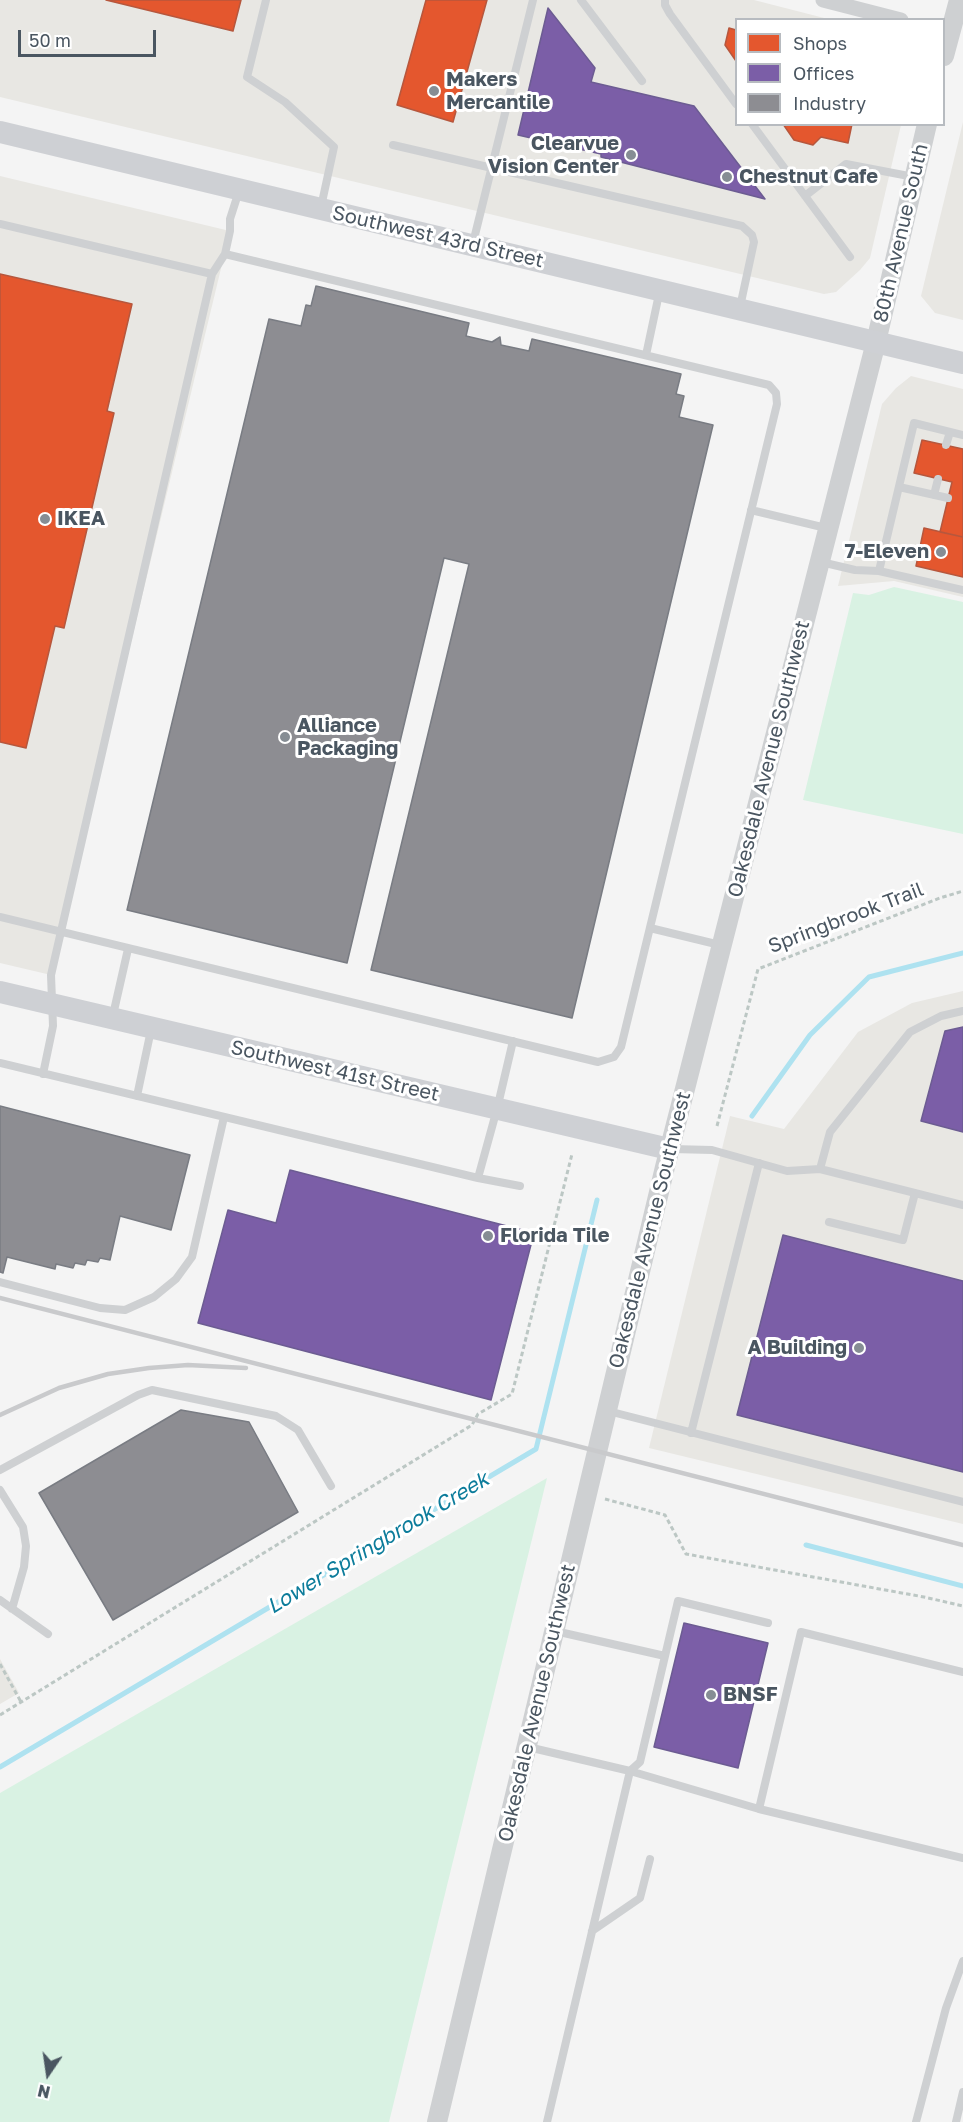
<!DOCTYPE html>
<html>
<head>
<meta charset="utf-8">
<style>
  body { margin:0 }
  #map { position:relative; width:963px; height:2122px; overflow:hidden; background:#f4f4f4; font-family:"Golos Text",sans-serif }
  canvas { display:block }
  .legend { position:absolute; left:735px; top:18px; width:210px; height:108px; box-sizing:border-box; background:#fff; border:2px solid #b7bbc0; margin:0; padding:8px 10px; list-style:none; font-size:18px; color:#4a5661 }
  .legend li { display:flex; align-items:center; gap:12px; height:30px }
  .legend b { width:30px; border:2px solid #b7bbc0 }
  .north { position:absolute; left:18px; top:2044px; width:60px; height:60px; -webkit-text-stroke:4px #fff; paint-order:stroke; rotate:193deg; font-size:16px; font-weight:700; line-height:24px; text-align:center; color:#4a5661 }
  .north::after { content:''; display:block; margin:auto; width:21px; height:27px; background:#4a5661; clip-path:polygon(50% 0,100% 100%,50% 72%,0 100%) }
  .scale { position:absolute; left:18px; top:30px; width:138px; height:27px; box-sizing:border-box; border:3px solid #4a5661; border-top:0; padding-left:8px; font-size:18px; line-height:21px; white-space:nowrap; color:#4a5661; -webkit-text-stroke:4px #fff; paint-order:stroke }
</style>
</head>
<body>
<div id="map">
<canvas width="963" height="2122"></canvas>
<ul class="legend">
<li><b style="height:16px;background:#e4572e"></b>Shops</li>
<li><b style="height:16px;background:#7b5ea7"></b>Offices</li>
<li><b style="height:16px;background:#8d8d92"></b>Industry</li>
</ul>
<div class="north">N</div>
<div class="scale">50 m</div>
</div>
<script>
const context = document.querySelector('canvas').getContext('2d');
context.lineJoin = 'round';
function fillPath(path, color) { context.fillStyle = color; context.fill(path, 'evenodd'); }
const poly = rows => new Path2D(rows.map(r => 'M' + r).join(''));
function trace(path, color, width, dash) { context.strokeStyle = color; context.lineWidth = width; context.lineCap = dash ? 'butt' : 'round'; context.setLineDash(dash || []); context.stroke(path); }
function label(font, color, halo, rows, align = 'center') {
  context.font = font + ' "Golos Text",sans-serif'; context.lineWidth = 6; context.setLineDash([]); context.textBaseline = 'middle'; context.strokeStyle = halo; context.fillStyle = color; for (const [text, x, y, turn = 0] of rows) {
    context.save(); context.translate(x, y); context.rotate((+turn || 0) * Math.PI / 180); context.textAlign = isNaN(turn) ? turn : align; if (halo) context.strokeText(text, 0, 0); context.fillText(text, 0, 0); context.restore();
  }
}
const commercial = poly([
  [0,0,754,0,828,19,736,20,736,124,901,125,870,258,860,270,836,292,824,294,0,97],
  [963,122,963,320,935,313,921,296],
  [0,176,230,231,51,975,0,963],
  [911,376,963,389,963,597,894,581,838,586,882,404,896,388],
  [963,991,963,1524,649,1448,730,1116,784,1129,858,1032,912,1003],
  [0,1659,19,1693,0,1704]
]);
const green = poly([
  [894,587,963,602,963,834,803,800,853,593,869,595],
  [547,1478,389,2122,0,2122,0,1793]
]);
const shops = poly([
  [106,0,241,0,233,31,106,0],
  [426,0,487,0,453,122,397,105,426,0],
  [729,28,736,30,736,61,725,45,729,28],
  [783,124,852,124,848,143,821,137,813,145,794,140,783,124],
  [0,274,132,304,107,411,114,413,64,628,55,626,26,748,0,742,0,274],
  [922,440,963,449,963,537,940,532,952,482,914,473,922,440],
  [924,528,963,537,963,577,916,566,924,528]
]);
const offices = poly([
  [548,8,595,68,591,82,694,106,765,199,601,157,601,154,518,135,548,8],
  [963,1027,963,1132,921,1121,945,1031,963,1027],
  [290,1170,534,1233,491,1400,198,1323,228,1210,276,1223,290,1170],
  [783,1235,963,1281,963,1472,737,1415,783,1235],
  [684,1623,768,1643,738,1768,654,1747,684,1623]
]);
const industry = poly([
  [316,286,469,323,466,336,492,342,500,337,501,345,529,351,532,339,681,374,676,394,684,396,679,417,713,425,572,1018,371,970,469,564,444,558,347,963,127,910,269,319,301,326,306,305,311,306,316,286],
  [0,1106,190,1155,171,1230,120,1216,110,1260,100,1258,98,1262,87,1260,85,1265,75,1263,73,1268,56,1264,55,1269,7,1257,3,1273,0,1272,0,1106],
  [181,1410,249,1422,298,1512,113,1620,39,1493,181,1410]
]);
const stream = poly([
  [752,1116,810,1035,869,977,963,953],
  [806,1545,963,1586],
  [0,1767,536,1449,597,1200]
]);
const path = poly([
  [717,1126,758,969,940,898,963,891],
  [605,1499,665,1515,686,1554,924,1597,963,1606],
  [0,1664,21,1702],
  [0,1715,472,1425,478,1414,512,1394,572,1154]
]);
const service = poly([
  [266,0,247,77,285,102,334,147,321,207],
  [581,0,642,81],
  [665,0,665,5,670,14,736,104],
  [752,124,850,257],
  [393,145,742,226,752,235,754,242,740,307],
  [805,196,846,164,914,177],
  [0,224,212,274],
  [473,243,533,0],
  [646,355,659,294],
  [963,435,914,423,879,571,963,590],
  [946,445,950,432],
  [899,487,948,498],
  [934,495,938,479],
  [751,510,826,528],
  [821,562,855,570,879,571],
  [0,917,598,1062,614,1057,621,1047,777,404,776,393,769,385,225,254],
  [650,928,720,945],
  [113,1015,128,949],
  [0,1063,478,1178,520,1186],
  [43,1074,53,1026,51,975,212,274,225,254,230,231,230,219,239,191],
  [137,1096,151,1030],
  [672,1149,712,1150,787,1171,820,1169,963,1205],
  [820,1169,830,1132,910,1032,941,1016,963,1011],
  [478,1178,497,1109,513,1041],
  [829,1222,903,1240,915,1193],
  [0,1282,100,1308,125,1310,154,1297,176,1279,192,1257,224,1117],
  [608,1411,963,1502],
  [691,1433,759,1163],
  [0,1470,138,1395,152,1390,276,1416,298,1430,331,1486],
  [0,1490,23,1527,26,1546,24,1567,12,1609],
  [0,1600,48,1634],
  [555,1631,665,1656],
  [528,1747,630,1771,759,1809,963,1858],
  [759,1809,801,1632,963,1672],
  [592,1931,640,1898,650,1859],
  [547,2122,630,1771,640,1762,678,1601,768,1623],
  [916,2122,946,2008,963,1961],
  [956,2122,963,2092]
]);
const minor = poly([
  [823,0,901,20]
]);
const tertiary = poly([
  [944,56,959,0],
  [437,2122,665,1167,876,342,927,124]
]);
const secondary = poly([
  [0,132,963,363],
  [0,992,669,1149]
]);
const rail = poly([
  [0,1298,963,1545],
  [0,1415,59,1388,108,1374,149,1368,188,1365,246,1368]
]);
const markers = [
  [434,91,6,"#868d94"],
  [631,155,6,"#868d94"],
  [727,177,6,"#868d94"],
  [45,519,6,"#868d94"],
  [941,552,6,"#868d94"],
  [285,737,6,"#868d94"],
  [488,1236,6,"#868d94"],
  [859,1348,6,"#868d94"],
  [711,1695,6,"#868d94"]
];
const poiNames = [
  ["Makers",446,80],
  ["Mercantile",446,103],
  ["Clearvue",619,144,"right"],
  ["Vision Center",619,167,"right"],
  ["Chestnut Cafe",739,177],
  ["IKEA",57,519],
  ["7-Eleven",929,552,"right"],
  ["Alliance",297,726],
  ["Packaging",297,749],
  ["Florida Tile",500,1236],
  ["A Building",847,1348,"right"],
  ["BNSF",723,1695]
];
const streetNames = [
  ["80th Avenue South",901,233,-77],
  ["Southwest 43rd Street",438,237,13],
  ["Oakesdale Avenue Southwest",769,759,-76],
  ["Springbrook Trail",846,918,-21],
  ["Southwest 41st Street",335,1071,13],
  ["Oakesdale Avenue Southwest",650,1230,-76],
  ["Oakesdale Avenue Southwest",537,1703,-77]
];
const waterNames = [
  ["Lower Springbrook Creek",378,1543,-31]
];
fillPath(commercial, '#e8e7e3');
fillPath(green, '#d9f2e3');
fillPath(shops, '#e4572e');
trace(shops, '#b6573d', 1.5);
fillPath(offices, '#7b5ea7');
trace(offices, '#6c5c92', 1.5);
fillPath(industry, '#8d8d92');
trace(industry, '#797c83', 1.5);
trace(stream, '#aee2f0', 5);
trace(path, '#bcc7c4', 3, [4.5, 3]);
trace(service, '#ced0d2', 8);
trace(minor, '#ced0d2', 15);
trace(tertiary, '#ced0d2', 20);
trace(secondary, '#ced0d4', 22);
trace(rail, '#c9cacc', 4.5);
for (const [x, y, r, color] of markers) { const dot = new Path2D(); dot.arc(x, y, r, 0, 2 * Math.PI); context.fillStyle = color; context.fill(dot); trace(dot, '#fff', 2); }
label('bold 20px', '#4a5661', '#fff', poiNames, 'left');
label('20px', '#4a5661', '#fff', streetNames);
label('italic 21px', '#0c7c9b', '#fff', waterNames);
</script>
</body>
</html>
